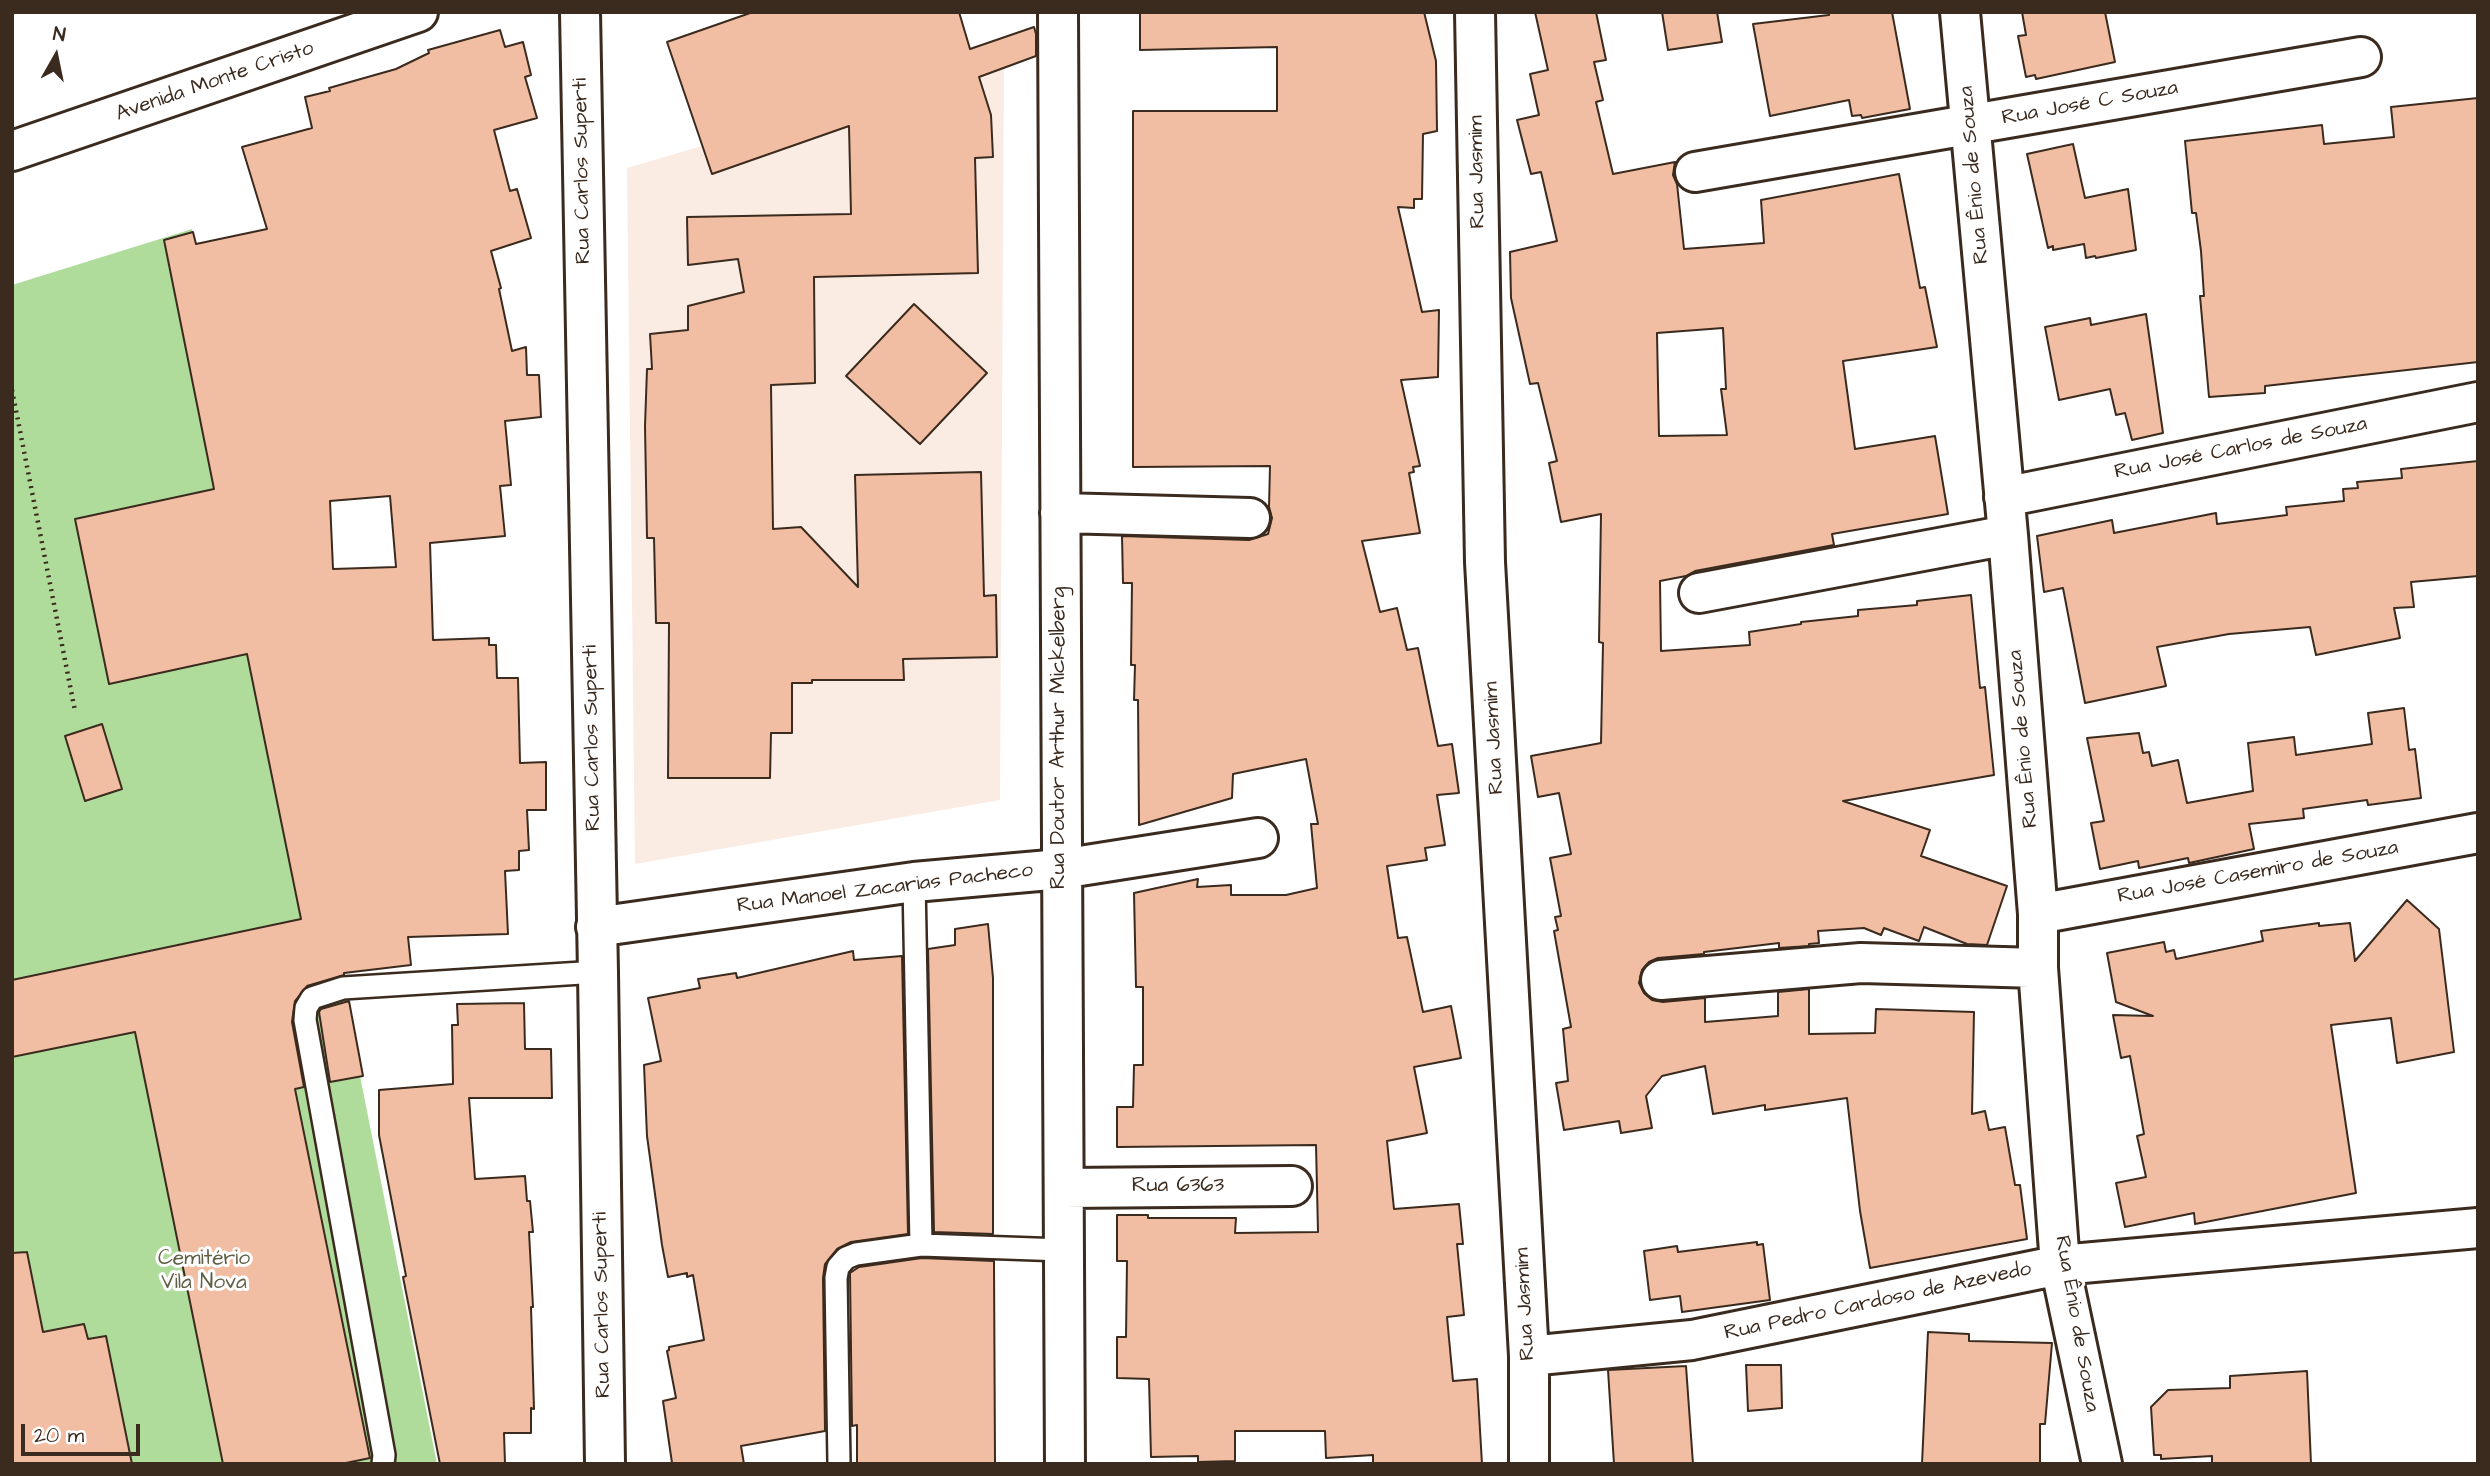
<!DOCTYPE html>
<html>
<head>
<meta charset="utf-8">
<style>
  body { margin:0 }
  #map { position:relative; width:2490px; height:1476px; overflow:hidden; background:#fff; font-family:"Architects Daughter",sans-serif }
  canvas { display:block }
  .frame { position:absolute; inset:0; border:14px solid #3b2a1e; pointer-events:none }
  .north { position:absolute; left:21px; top:21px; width:70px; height:70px; -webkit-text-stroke:5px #fff; paint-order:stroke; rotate:9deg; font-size:19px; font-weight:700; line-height:28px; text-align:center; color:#3b2a1e }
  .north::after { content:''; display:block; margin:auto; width:24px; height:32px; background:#3b2a1e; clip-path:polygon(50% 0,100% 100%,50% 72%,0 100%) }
  .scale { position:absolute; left:21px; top:1424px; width:119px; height:32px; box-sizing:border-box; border:4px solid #3b2a1e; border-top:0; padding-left:9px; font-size:21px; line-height:24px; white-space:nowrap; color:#3b2a1e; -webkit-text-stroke:5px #fff; paint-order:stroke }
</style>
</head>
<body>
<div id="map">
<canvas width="2490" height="1476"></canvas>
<div class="frame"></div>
<div class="north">N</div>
<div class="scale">20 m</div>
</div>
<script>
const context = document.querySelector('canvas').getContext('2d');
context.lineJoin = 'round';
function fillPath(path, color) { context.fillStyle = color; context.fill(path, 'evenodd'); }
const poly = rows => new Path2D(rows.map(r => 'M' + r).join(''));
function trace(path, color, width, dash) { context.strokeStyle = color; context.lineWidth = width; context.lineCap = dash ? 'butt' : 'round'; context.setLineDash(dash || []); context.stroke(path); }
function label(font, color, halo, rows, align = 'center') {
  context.font = font + ' "Architects Daughter",sans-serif'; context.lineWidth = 6; context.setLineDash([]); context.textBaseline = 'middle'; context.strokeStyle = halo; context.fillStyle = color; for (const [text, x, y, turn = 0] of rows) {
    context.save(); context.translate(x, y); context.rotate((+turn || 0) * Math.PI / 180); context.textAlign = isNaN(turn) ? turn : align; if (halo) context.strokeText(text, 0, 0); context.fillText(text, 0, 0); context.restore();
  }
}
const built = poly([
  [1004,57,1000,800,635,864,627,168]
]);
const green = poly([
  [192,229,437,1464,46,1464,12,1295,12,285]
]);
const building = poly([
  [753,12,959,12,970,49,1034,27,1036,34,1036,56,979,77,991,115,993,157,975,158,978,273,814,277,815,383,771,385,773,529,801,527,858,587,855,475,981,472,984,596,996,595,997,657,903,659,904,680,812,680,812,683,792,683,792,733,771,733,770,778,668,778,669,623,656,623,654,538,647,538,645,426,647,369,652,369,650,334,688,330,688,306,744,292,738,259,688,265,687,217,851,214,849,126,712,174,667,42,753,12],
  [1140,12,1424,12,1436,61,1437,131,1423,134,1422,199,1414,199,1414,208,1398,207,1422,312,1439,310,1438,377,1401,380,1420,466,1413,467,1414,472,1409,473,1420,533,1362,541,1380,612,1397,608,1407,650,1418,648,1438,746,1452,744,1459,793,1437,795,1445,845,1425,848,1427,860,1387,866,1398,938,1407,937,1423,1012,1451,1006,1461,1058,1414,1067,1427,1133,1387,1141,1394,1209,1459,1204,1463,1244,1457,1244,1464,1315,1447,1317,1453,1381,1477,1379,1482,1464,1373,1464,1373,1455,1326,1458,1325,1431,1235,1431,1235,1461,1198,1462,1198,1456,1151,1457,1149,1379,1117,1378,1117,1337,1126,1337,1127,1261,1117,1261,1117,1215,1148,1215,1148,1218,1236,1218,1235,1233,1318,1232,1316,1145,1117,1147,1117,1107,1133,1107,1134,1065,1143,1065,1143,987,1136,987,1134,893,1198,879,1197,887,1231,885,1231,895,1286,895,1317,888,1311,824,1318,824,1306,759,1233,774,1232,798,1139,825,1138,700,1134,700,1135,665,1131,665,1132,583,1123,583,1122,536,1249,540,1268,534,1272,518,1269,507,1270,466,1133,467,1133,111,1277,111,1277,47,1140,50,1140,12],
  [1535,12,1596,12,1606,60,1594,62,1603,100,1596,102,1613,174,1675,162,1673,175,1677,184,1684,249,1764,243,1761,200,1899,174,1920,288,1925,287,1937,347,1843,361,1855,449,1935,436,1948,514,1832,534,1834,545,1695,571,1686,576,1660,581,1661,651,1750,645,1749,632,1801,624,1801,622,1858,616,1858,610,1917,605,1917,601,1971,595,1980,688,1985,687,1994,775,1843,801,1930,830,1921,856,2007,886,1987,945,1967,944,1924,927,1919,941,1884,928,1881,935,1864,928,1818,931,1819,943,1809,944,1809,946,1779,948,1779,943,1704,952,1704,954,1658,958,1649,962,1642,970,1639,983,1644,993,1652,1000,1663,1002,1705,998,1705,1022,1778,1016,1778,992,1809,989,1809,1034,1875,1033,1876,1009,1974,1012,1972,1114,1985,1111,1989,1130,2005,1127,2015,1185,2020,1185,2027,1239,1870,1268,1860,1211,1847,1098,1765,1110,1765,1105,1713,1114,1705,1066,1662,1076,1646,1096,1652,1128,1621,1133,1619,1121,1564,1130,1556,1083,1568,1081,1563,1029,1571,1027,1554,931,1558,930,1555,917,1561,916,1550,858,1571,854,1559,793,1538,797,1531,756,1601,743,1603,643,1599,642,1601,514,1561,522,1549,463,1557,461,1538,383,1530,384,1511,298,1510,252,1557,241,1541,172,1531,174,1517,120,1539,115,1530,74,1548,70,1535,12],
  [1723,328,1726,389,1721,389,1727,435,1659,436,1657,333,1723,328],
  [1662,12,1717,12,1722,42,1668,50,1662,12],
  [1829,12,1892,12,1910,109,1862,118,1861,115,1852,116,1849,100,1770,116,1753,24,1829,15,1829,12],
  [2022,12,2105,12,2115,62,2036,79,2035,75,2026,77,2018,36,2026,35,2022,12],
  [500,30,505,47,523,42,531,75,525,77,537,118,494,130,510,191,517,189,531,238,491,251,501,288,499,289,512,351,526,347,527,375,539,375,541,417,505,421,511,485,500,486,505,536,430,543,433,640,489,638,489,645,496,645,497,678,518,678,520,763,546,762,546,810,527,810,529,850,519,851,519,870,505,871,508,934,408,937,411,965,344,973,344,975,307,986,295,1001,292,1022,304,1087,295,1089,370,1458,341,1464,223,1464,135,1032,12,1057,12,980,301,919,247,654,109,684,75,519,214,489,164,240,193,232,196,244,267,229,242,147,312,128,305,97,330,91,329,88,396,69,429,53,428,50,500,30],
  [390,496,396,567,333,569,330,501,390,496],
  [2478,98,2478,362,2265,386,2265,393,2209,397,2200,296,2204,296,2201,251,2196,213,2192,213,2185,141,2322,125,2324,144,2394,137,2391,107,2478,98],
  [2073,144,2085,198,2128,189,2136,250,2096,258,2095,256,2086,258,2084,244,2053,250,2053,246,2048,248,2027,154,2073,144],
  [914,304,987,373,920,444,846,376,914,304],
  [2146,314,2163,433,2132,440,2125,413,2116,415,2110,389,2059,400,2045,327,2090,318,2091,325,2146,314],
  [2478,461,2478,576,2411,582,2414,607,2394,608,2400,638,2316,655,2310,627,2229,634,2157,647,2166,686,2085,703,2063,588,2044,592,2037,536,2112,520,2114,533,2216,513,2217,524,2287,515,2286,507,2344,501,2343,489,2358,488,2357,482,2402,478,2401,469,2478,461],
  [2404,708,2409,750,2415,749,2421,798,2368,805,2367,800,2303,809,2304,818,2249,824,2254,849,2189,863,2188,858,2139,868,2138,861,2100,869,2091,823,2104,821,2087,738,2139,733,2143,753,2149,752,2152,766,2178,760,2187,803,2253,791,2248,743,2294,737,2296,755,2372,744,2368,713,2404,708],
  [102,724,122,789,85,801,65,736,102,724],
  [2407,900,2439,929,2454,1052,2397,1063,2391,1018,2331,1025,2356,1193,2195,1224,2194,1213,2125,1227,2116,1183,2146,1177,2137,1136,2144,1134,2130,1056,2121,1058,2113,1015,2153,1016,2116,1002,2107,953,2164,942,2166,952,2174,950,2176,959,2263,941,2261,931,2319,923,2319,926,2350,923,2355,961,2407,900],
  [988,924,993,978,993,1234,934,1232,928,949,955,945,955,929,988,924],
  [853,951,854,960,902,956,908,1234,851,1242,837,1249,825,1264,823,1278,825,1431,741,1446,744,1464,672,1463,663,1401,676,1398,667,1351,669,1350,669,1347,704,1340,693,1275,687,1277,687,1273,668,1277,662,1245,647,1136,644,1065,661,1061,648,998,700,988,698,979,736,973,737,978,853,951],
  [349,1001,363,1076,330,1082,319,1012,321,1009,349,1001],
  [524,1003,525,1049,551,1049,552,1098,469,1098,475,1179,525,1176,527,1201,530,1201,533,1232,529,1232,533,1307,531,1307,534,1409,531,1408,531,1433,504,1433,505,1464,440,1464,403,1277,406,1276,379,1135,379,1090,453,1084,452,1025,458,1025,457,1004,524,1003],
  [1757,1242,1757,1245,1763,1244,1770,1300,1682,1312,1680,1296,1650,1300,1644,1251,1677,1246,1678,1252,1757,1242],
  [27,1252,43,1332,84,1324,88,1339,106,1336,132,1464,12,1464,12,1253,27,1252],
  [922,1258,994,1261,995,1464,857,1464,857,1425,852,1426,850,1273,859,1267,922,1258],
  [1928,1332,1969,1334,1969,1341,2052,1343,2045,1424,2040,1424,2040,1464,1922,1464,1928,1332],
  [1746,1365,1781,1365,1782,1408,1748,1411,1746,1365],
  [1686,1366,1693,1464,1614,1464,1608,1370,1686,1366],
  [2307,1371,2311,1464,2212,1464,2212,1456,2161,1459,2161,1455,2154,1455,2151,1407,2168,1390,2230,1388,2230,1376,2307,1371]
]);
const path = poly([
  [12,390,75,711]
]);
const service = poly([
  [914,882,921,1245],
  [383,1464,384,1455,305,1020,306,1008,312,998,343,988,598,972],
  [839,1464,836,1278,838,1267,846,1258,856,1254,921,1245,1063,1250]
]);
const minor = poly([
  [580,12,598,972,605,1464],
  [1058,12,1065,1464],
  [1475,12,1485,562,1529,1356,1529,1464],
  [1960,12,2008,535,2038,914,2038,968,2060,1265,2102,1464],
  [1695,172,2361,57],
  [2004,497,2478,402],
  [1060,513,1250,518],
  [1699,593,2008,535],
  [2038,914,2478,833],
  [596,927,914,882,1061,869,1258,838],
  [1661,980,1861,963,2038,968],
  [1065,1188,1292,1186],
  [1529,1356,1692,1340,2060,1265,2478,1228]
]);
const secondary = poly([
  [12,151,418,12]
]);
const streetNames = [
  ["Avenida Monte Cristo",215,82,-19],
  ["Rua José C Souza",2090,104,-10],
  ["Rua Carlos Superti",583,171,-91],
  ["Rua Jasmim",1478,172,-91],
  ["Rua Ênio de Souza",1975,175,-95],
  ["Rua José Carlos de Souza",2241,449,-11],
  ["Rua Carlos Superti",593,738,-91],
  ["Rua Doutor Arthur Mickelberg",1060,738,-90],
  ["Rua Jasmim",1495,738,-93],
  ["Rua Ênio de Souza",2024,739,-95],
  ["Rua José Casemiro de Souza",2258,873,-10],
  ["Rua Manoel Zacarias Pacheco",885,889,-7],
  ["Rua 6363",1178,1187],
  ["Rua Pedro Cardoso de Azevedo",1878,1302,-12],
  ["Rua Jasmim",1526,1304,-93],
  ["Rua Carlos Superti",603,1305,-91],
  ["Rua Ênio de Souza",2076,1324,80]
];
const parkNames = [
  ["Cemitério",204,1260],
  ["Vila Nova",204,1284]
];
fillPath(built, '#fbece3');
fillPath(green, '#afdc9b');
fillPath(building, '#f2bea3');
trace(building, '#3b2a1e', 2);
trace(service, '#3b2a1e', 26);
trace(minor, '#3b2a1e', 44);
trace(secondary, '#3b2a1e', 44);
trace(path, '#3b2a1e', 4.5, [2, 5]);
trace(service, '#fff', 21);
trace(minor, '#fff', 38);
trace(secondary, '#fff', 38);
label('21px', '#3b2a1e', '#fff', streetNames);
label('21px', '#5e5f44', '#fff', parkNames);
</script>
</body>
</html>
